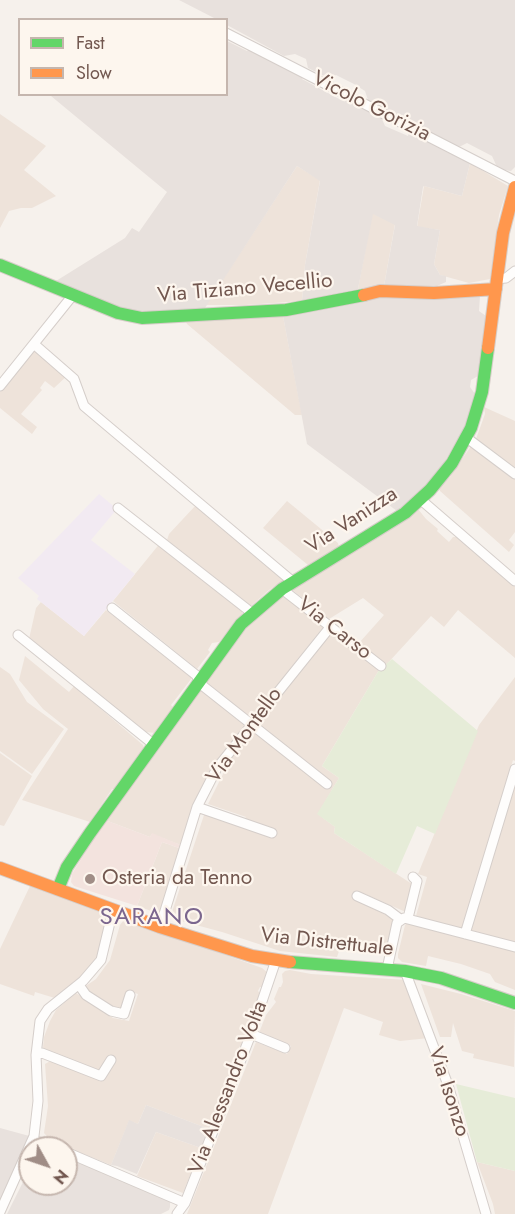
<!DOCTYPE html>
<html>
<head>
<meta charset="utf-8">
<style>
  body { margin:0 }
  #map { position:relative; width:515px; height:1214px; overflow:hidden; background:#f6f1ec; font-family:Jost,sans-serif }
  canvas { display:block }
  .legend { position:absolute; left:18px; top:18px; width:210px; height:78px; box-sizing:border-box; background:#fdf6ee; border:2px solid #c5b6ae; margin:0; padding:8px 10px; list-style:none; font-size:18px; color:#72574f }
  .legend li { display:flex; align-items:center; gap:12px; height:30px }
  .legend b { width:30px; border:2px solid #c5b6ae }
  .north { position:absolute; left:18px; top:1136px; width:60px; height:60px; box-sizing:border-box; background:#fdf6ee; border:2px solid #c5b6ae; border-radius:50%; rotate:130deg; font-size:16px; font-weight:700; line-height:24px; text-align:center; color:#72574f }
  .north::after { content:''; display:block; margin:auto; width:21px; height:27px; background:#a08d86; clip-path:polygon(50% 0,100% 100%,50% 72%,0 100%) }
</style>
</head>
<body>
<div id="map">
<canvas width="515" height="1214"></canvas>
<ul class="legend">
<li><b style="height:8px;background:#63d668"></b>Fast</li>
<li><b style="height:8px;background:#ff974d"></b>Slow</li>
</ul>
<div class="north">N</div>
</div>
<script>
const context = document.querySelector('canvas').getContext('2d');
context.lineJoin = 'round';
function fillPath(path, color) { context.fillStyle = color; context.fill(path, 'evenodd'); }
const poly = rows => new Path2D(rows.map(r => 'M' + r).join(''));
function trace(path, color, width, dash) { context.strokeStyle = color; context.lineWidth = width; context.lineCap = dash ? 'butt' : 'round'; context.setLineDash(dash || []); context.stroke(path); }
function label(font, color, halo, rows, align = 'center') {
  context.font = font + ' Jost,sans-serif'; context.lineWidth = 4.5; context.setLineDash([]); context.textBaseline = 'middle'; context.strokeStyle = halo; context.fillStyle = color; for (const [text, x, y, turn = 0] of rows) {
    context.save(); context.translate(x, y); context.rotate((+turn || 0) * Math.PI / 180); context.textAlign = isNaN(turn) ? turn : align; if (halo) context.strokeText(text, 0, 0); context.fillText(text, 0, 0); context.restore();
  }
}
const residential = poly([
  [0,114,46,146,24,170,56,196,32,208,21,208,9,211,0,228],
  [470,163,508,186,499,215,490,279,469,283,440,275,434,264,440,230,417,227,424,186,462,196],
  [297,166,320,180,305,265,302,301,245,305,206,305],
  [372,213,395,224,384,286,358,289],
  [283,316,302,415,295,415,187,324,184,317],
  [34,349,68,375,54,388,45,381,40,388,42,390,21,414,37,427,32,434,0,408,0,392],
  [484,407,515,421,515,468,476,439,485,414],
  [471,446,515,476,515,532,509,540,514,545,509,552,440,491,439,488,450,477],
  [287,501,338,543,339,547,308,565,263,528],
  [196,505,286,579,269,590,251,606,167,540,169,534],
  [418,509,426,519,438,529,437,531,449,542,453,537,457,537,515,587,515,658,458,610,444,627,431,616,386,665,359,643,384,615,363,598,329,619,291,589,401,523],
  [161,542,242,607,242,614,219,642,212,643,208,650,210,652,197,669,113,601],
  [284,594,324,626,251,718,204,680,251,621],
  [41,602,84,636,106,610,192,678,171,705,173,707,155,733,146,732,29,639,36,608],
  [330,633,335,634,379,670,322,766,339,778,318,814,335,827,334,833,415,886,408,913,358,891,356,898,393,919,395,924,388,954,341,945,337,957,280,951,222,932,170,918,205,812,241,824,246,817,208,804,230,760,252,730,319,772,257,724],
  [25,656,69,692,74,686,143,745,144,748,114,789,112,789,90,822,22,800,68,729,43,709,19,680],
  [0,667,10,674,27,702,64,729,32,774,0,751],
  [515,677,515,761,513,760,462,929,416,916,427,877,418,874,479,725],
  [199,688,245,724,230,746,183,846,152,834,150,837,105,820,142,772,156,748],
  [0,753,32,776,4,826,0,825],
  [515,781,515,944,470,932],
  [162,842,182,849,160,914,137,906],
  [30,886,112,916,104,956,58,999,35,992,34,996,0,984,0,949],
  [123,921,141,925,262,968,268,973,264,987,260,987,258,991,262,996,243,1045,239,1047,239,1054,209,1129,146,1105,138,1124,129,1121,111,1165,51,1141,44,1133,48,1106,45,1064,52,1060,105,1079,114,1058,101,1072,43,1048,44,1037,50,1021,56,1010,76,993,113,1018,129,1021,138,994,129,991,122,1010,112,1007,83,988,96,979,110,960,120,925],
  [408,922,515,952,515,990,495,982,490,974,461,964,428,956,426,966,402,962,398,958,398,954,405,925],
  [290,970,311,974,407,980,429,1038,400,1041,379,1035,383,1022,344,1008,268,1214,187,1214,256,1042,287,1054,291,1046,259,1033,266,1015,276,1002,274,999,279,987,281,987,283,982,282,974,285,971],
  [421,984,461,994,515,1011,514,1067,473,1058,474,1054,462,1051,453,1023,451,1037,440,1037],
  [156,1132,201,1148,183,1193,137,1176],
  [477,1162,515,1171,515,1214,495,1214,493,1204]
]);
const commercial = poly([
  [105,820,150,837,152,833,183,846,182,849,162,842,137,906,74,886,71,882,72,874]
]);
const industrial = poly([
  [179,0,515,0,515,167,511,171,504,170,497,167,492,156,467,143,459,147,368,100,365,91,354,84,336,75,328,78,308,68,306,59,295,54,284,56,227,25,226,20,216,19],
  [227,41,247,51,250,48,304,76,302,79,341,100,343,98,381,117,385,126,408,136,409,132,470,163,462,196,424,186,423,187,417,226,440,230,434,264,440,275,446,276,446,282,430,289,384,286,395,225,373,214,358,289,302,301,305,265,320,181,297,166,205,308,154,314,122,309,56,281,125,238,132,228,139,232,167,192,51,96,52,94,226,94],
  [480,296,479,311,486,316,478,376,471,380,470,387,475,394,464,428,445,461,422,489,397,511,307,444,283,316,372,297,428,299],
  [146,1105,209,1129,201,1148,156,1132,137,1174,117,1166,111,1165,129,1120,138,1124],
  [0,1128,33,1137,0,1207],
  [66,1157,170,1201,170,1207,169,1210,161,1214,7,1214,30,1168,30,1184,66,1184]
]);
const education = poly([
  [99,494,117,509,91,540,135,574,84,636,37,599,39,596,18,578]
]);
const green = poly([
  [392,659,478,731,435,834,417,826,396,874,334,833,335,827,317,814,339,778,322,766,379,670],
  [456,1084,515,1098,515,1171,477,1162]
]);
const street = poly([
  [226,33,515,181],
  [496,279,506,278,515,271],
  [35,345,74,379,84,406,293,582],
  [0,386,73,295],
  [467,438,515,474],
  [420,499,515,581],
  [118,508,252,613],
  [287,593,381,666],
  [112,608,196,675,203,686,327,784],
  [18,635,153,744],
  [197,807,272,833],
  [357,896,388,910,400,919],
  [408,918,417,881,413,877],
  [160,927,197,807,217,768,331,626],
  [465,934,515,769],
  [387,969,397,923,404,918,515,947],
  [405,971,448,1085,486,1214],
  [79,985,86,995,111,1011,124,1014,130,995],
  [251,1034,285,1048],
  [36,1055,42,1053,101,1076,111,1060],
  [33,1140,56,1148],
  [66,1152,185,1203],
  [0,1212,34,1136,38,1101,36,1055,40,1021,48,1009,83,981,101,960,113,910],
  [177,1214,185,1203,251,1034,276,960]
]);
const fast = poly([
  [0,265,118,313,142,318,286,310,364,295],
  [58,889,67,867,90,833,241,624,282,589,405,513,430,490,452,463,471,428,482,392,488,348],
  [290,962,405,971,441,978,515,1003]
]);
const slow = poly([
  [364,295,380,291,434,293,496,289],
  [488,348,503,233,515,187],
  [0,868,160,927,252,956,290,962]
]);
const markers = [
  [90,879,6,"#a08d86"]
];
const streetNames = [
  ["Vicolo Gorizia",371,107,27],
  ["Via Tiziano Vecellio",245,289,-5],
  ["Via Vanizza",352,521,-33],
  ["Via Carso",334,629,38],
  ["Via Montello",245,736,-54],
  ["Via Distrettuale",327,943,6],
  ["Via Alessandro Volta",229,1088,-69],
  ["Via Isonzo",448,1092,72]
];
const poiNames = [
  ["Osteria da Tenno",102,879]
];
const quarterNames = [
  ["SARANO",152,918]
];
fillPath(residential, '#eee3da');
fillPath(commercial, '#f3e3de');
fillPath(industrial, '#e8e1dd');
fillPath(education, '#f2eaf2');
fillPath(green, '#e6ecd8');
trace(street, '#d5ceca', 11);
trace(fast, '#d6cdc8', 14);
trace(slow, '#d6cdc8', 14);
trace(street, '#fefdfc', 9);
trace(fast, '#63d668', 12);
trace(slow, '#ff974d', 12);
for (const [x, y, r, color] of markers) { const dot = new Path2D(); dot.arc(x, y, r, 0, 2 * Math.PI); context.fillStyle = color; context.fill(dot); trace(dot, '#fdf6ee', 2); }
label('21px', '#72574f', '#fdf6ee', streetNames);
label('21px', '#72574f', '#fdf6ee', poiNames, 'left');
context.letterSpacing = '1.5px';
label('24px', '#7b668e', '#fdf6ee', quarterNames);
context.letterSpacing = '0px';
</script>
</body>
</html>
